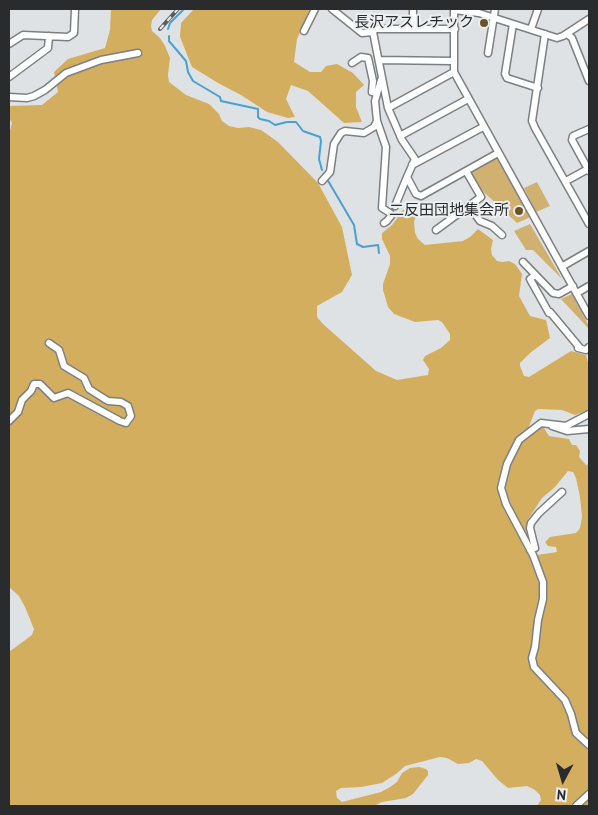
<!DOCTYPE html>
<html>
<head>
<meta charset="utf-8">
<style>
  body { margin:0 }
  #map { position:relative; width:598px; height:815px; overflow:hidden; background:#dfe2e4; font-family:"PT Sans",sans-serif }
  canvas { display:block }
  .frame { position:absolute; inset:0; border:10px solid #2a2b2c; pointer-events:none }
  .north { position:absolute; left:538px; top:755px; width:50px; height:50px; -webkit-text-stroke:4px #eceff1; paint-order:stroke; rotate:186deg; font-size:14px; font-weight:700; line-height:20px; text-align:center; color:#2a2b2c }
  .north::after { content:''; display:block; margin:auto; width:18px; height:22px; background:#2a2b2c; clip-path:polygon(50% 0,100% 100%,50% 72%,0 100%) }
</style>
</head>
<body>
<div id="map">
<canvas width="598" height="815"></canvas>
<div class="frame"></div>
<div class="north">N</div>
</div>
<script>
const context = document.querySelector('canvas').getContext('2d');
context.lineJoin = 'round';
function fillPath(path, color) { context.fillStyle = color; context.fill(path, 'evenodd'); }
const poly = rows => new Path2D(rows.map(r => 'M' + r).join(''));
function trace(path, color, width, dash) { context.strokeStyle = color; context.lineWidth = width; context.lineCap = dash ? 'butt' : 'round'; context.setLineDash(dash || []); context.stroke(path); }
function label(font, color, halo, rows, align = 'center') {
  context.font = font + ' "PT Sans","Noto Sans JP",sans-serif'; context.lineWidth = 4; context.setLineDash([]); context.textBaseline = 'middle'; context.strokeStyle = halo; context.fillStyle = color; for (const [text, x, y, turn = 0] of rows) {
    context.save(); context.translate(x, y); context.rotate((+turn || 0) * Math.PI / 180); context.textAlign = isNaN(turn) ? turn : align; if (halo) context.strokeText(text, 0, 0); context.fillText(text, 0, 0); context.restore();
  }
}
const green = poly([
  [498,156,533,216,517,223,474,183,467,172],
  [537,182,550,206,536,212,524,188],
  [530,224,562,279,533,250,526,250,514,231],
  [572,294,589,326,589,329,561,299]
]);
const forest = poly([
  [111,9,161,9,152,20,151,26,152,31,160,38,165,46,170,58,168,75,169,82,186,95,209,104,219,114,222,121,229,126,238,128,249,127,261,130,278,142,318,183,342,227,352,275,342,292,317,306,317,317,323,324,376,371,397,380,428,375,429,369,423,360,425,356,441,348,450,340,450,334,442,322,438,320,415,322,394,314,388,307,383,290,383,284,390,264,390,256,382,239,382,233,392,225,403,210,409,210,414,213,416,216,414,222,415,233,418,239,425,245,463,241,470,237,478,229,493,240,491,249,492,255,497,261,502,262,509,261,515,264,522,274,519,296,530,316,546,320,550,338,530,353,520,363,520,366,524,376,529,377,571,351,586,355,589,366,589,410,575,415,562,410,538,409,535,411,528,429,529,436,531,436,540,426,544,428,549,436,569,439,572,445,576,445,580,451,579,457,586,465,589,464,589,806,537,806,541,800,540,795,535,790,527,786,508,788,498,780,482,761,476,759,469,763,458,764,447,758,440,757,405,766,396,774,382,783,361,787,341,788,336,791,337,798,342,802,381,792,390,787,397,782,402,773,410,768,419,767,426,769,428,771,428,775,413,794,406,798,382,802,374,806,9,806,9,652,32,635,34,629,25,607,19,596,9,587,9,134,12,123,9,118,9,106,42,105,58,92,54,72,68,59,105,48,110,30],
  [568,471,573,472,576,478,580,497,582,517,580,528,576,533,550,537,545,542,548,546,556,547,557,552,537,555,529,543,526,531,527,521,542,498,555,487],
  [194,9,310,9,297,39,294,62,310,72,321,72,326,66,337,64,353,73,364,85,356,92,356,107,362,122,344,123,308,91,291,85,286,99,295,117,288,118,267,112,241,95,218,83,192,67,180,37,181,23]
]);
const stream = poly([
  [168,29,170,23,184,9],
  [169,36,169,41,186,61,188,72,193,81,220,97,221,101,258,109,258,117,260,119,269,121,275,125,287,122,296,122,303,131,320,137,321,141,319,159,322,170],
  [327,179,354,225,357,244,363,247,378,245,379,253]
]);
const street = poly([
  [332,9,362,33,373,32],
  [454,9,454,72,589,316],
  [454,10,479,13,557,38,563,36,589,19],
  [513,24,505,74,507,78,538,88],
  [413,29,413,9],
  [455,29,375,29,373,32,388,108,402,140,415,159,407,177,416,194,421,196,498,153],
  [531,29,538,9],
  [304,31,315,9],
  [545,34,532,121,535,128,589,224],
  [567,34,572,38,589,81],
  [9,44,23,35,68,37,74,33,75,9],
  [488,53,495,9],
  [379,60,453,61],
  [352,63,361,57,368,58,373,81,372,92,377,93],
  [9,77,48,48,49,36],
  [9,97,27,98,34,96,45,90,66,73,101,60,138,53],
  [388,108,454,72],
  [377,121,386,147,382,208,390,213,391,216,387,221,384,223],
  [589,129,573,136,572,140,589,171],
  [400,136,468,99],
  [412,165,483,127],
  [322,181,330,172,334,144,341,133,345,131,364,133,374,127,377,121,375,101,381,80],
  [566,181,588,169],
  [395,206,407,177],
  [469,206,480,221,492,226,502,235],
  [436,230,481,197,466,171],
  [523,262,553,293,559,294,573,286],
  [563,266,589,251],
  [535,275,530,279,549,313,550,312,580,348],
  [577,293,589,286],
  [578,348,586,350,589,347],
  [589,414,566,426,541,423,519,440,507,464,501,488,506,504,533,555,543,582,543,599,538,620,535,647,532,658,534,667,565,700,571,714,576,733,589,745],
  [9,421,18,412,22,400,31,391,34,384,40,384,54,398,68,393,120,421,126,423,131,416,128,406,121,402,108,401,89,389,84,378,64,366,59,350,49,343],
  [552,426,567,431,589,429],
  [530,550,535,548,530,528,531,523,539,513,562,492],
  [576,806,589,794]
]);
const rail = poly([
  [160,29,178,9]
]);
const markers = [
  [484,23,5,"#6b5524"],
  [519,211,5,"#6b5524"]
];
const poiNames = [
  ["長沢アスレチック",474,23],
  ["二反田団地集会所",509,211]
];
fillPath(green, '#d0b170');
fillPath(forest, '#d4ae5f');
trace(stream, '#4aa0ce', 2);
trace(street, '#7d8082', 9);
trace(street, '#fff', 6);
trace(rail, '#5a5b5d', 4);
trace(rail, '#eceff1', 2, [5.5]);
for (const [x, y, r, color] of markers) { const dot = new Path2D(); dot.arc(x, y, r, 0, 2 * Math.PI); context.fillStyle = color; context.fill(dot); trace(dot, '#eceff1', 2); }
label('15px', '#2a2b2c', '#eceff1', poiNames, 'right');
</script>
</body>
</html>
